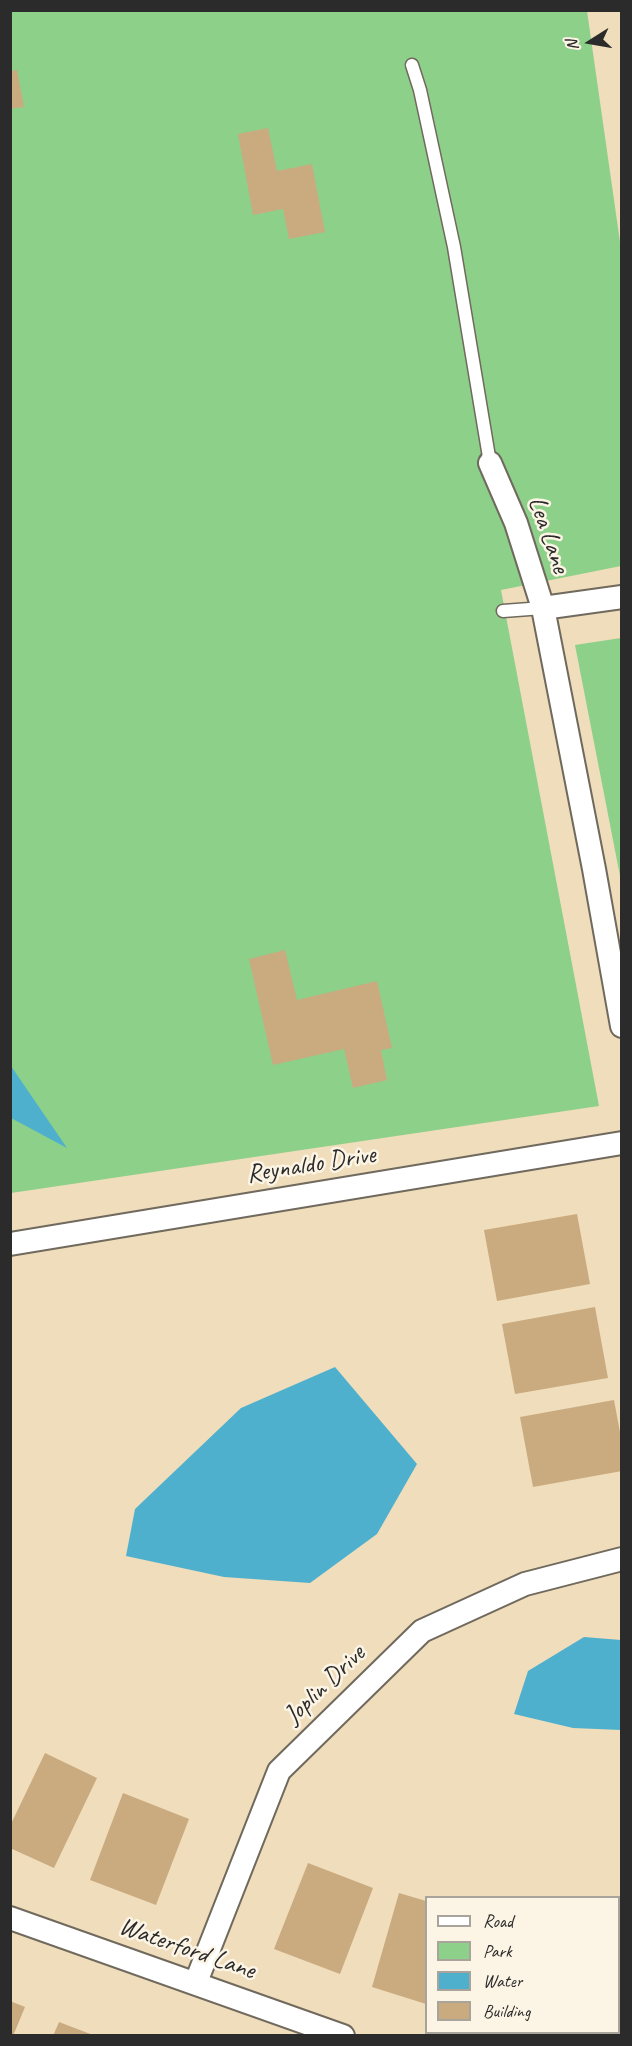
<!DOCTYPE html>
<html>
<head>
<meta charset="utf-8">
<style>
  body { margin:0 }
  #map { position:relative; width:632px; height:2046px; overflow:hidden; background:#efddbb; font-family:Caveat,sans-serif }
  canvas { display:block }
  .frame { position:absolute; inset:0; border:12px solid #2b2b2b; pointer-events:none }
  .legend { position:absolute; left:425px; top:1896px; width:195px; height:138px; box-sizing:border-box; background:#fcf5e5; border:2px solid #a8a49b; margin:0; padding:8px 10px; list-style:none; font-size:18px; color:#2b2b2b }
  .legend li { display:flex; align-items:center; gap:12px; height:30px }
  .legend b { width:30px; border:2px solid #a8a49b }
  .north { position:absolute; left:560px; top:12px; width:60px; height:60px; -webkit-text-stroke:4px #fcf5e5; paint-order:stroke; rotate:259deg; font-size:16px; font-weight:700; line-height:24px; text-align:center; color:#2b2b2b }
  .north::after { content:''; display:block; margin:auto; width:21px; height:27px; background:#2b2b2b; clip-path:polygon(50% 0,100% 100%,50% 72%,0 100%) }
</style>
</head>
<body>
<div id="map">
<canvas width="632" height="2046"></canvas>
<div class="frame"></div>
<ul class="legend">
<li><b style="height:8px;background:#fff"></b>Road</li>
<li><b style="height:16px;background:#8dd089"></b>Park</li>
<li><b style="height:16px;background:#4fb0ce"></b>Water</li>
<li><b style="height:16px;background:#caab80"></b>Building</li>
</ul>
<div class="north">N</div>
</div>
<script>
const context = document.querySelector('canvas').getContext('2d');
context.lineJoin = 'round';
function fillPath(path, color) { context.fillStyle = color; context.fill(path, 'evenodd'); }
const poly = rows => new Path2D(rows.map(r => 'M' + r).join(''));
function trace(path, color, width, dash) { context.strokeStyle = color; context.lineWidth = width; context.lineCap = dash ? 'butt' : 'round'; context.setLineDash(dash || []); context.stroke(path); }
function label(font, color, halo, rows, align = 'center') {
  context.font = font + ' Caveat,sans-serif'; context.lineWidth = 5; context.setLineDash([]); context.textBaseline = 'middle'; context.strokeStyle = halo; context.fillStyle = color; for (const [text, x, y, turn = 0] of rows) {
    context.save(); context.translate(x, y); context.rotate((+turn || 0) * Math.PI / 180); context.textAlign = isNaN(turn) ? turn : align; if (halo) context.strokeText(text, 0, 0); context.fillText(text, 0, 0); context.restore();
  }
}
const green = poly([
  [10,11,587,11,622,256,621,566,501,590,599,1106,11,1193],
  [621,638,622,638,621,881,575,645]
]);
const water = poly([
  [10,1066,11,1066,67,1148,11,1118],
  [335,1367,417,1464,377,1534,310,1583,224,1577,126,1556,135,1509,241,1408],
  [584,1637,621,1640,621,1730,573,1728,514,1714,528,1671]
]);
const building = poly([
  [17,70,24,107,10,109,10,71],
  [268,128,277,171,312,164,325,232,289,239,283,209,253,215,238,134],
  [285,950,297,1000,377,981,392,1048,381,1050,387,1080,353,1088,344,1049,273,1065,249,959],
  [577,1214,590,1284,497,1301,484,1230],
  [595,1307,608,1378,515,1394,502,1324],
  [614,1400,622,1443,622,1471,533,1487,520,1417],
  [45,1753,97,1778,54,1868,10,1848,10,1826],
  [123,1793,189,1819,156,1905,90,1880],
  [308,1863,373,1888,340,1974,274,1949],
  [399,1893,426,1901,426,2004,372,1987],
  [10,2001,25,2007,13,2036,10,2036],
  [59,2022,93,2035,93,2036,53,2036],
  [473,2032,522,2032,520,2036,477,2036],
  [566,2032,601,2032,604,2036,562,2036]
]);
const lane = poly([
  [412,65,420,90,454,247,490,463],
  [503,611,543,608]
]);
const street = poly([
  [490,463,516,523,543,608,594,869,622,1026],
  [543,608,622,597],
  [10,1244,622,1143],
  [10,1918,343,2036],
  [196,1982,279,1771,422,1631,525,1584,622,1559]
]);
const streetNames = [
  ["Lea Lane",548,535,71],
  ["Reynaldo Drive",311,1165,-9],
  ["Joplin Drive",325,1685,-44],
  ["Waterford Lane",187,1949,19]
];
fillPath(green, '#8dd089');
fillPath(water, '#4fb0ce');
fillPath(building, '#caab80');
trace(lane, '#70695d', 15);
trace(street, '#70695d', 26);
trace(lane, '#fff', 12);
trace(street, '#fff', 22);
label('26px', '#2b2b2b', '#fcf5e5', streetNames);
</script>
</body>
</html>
